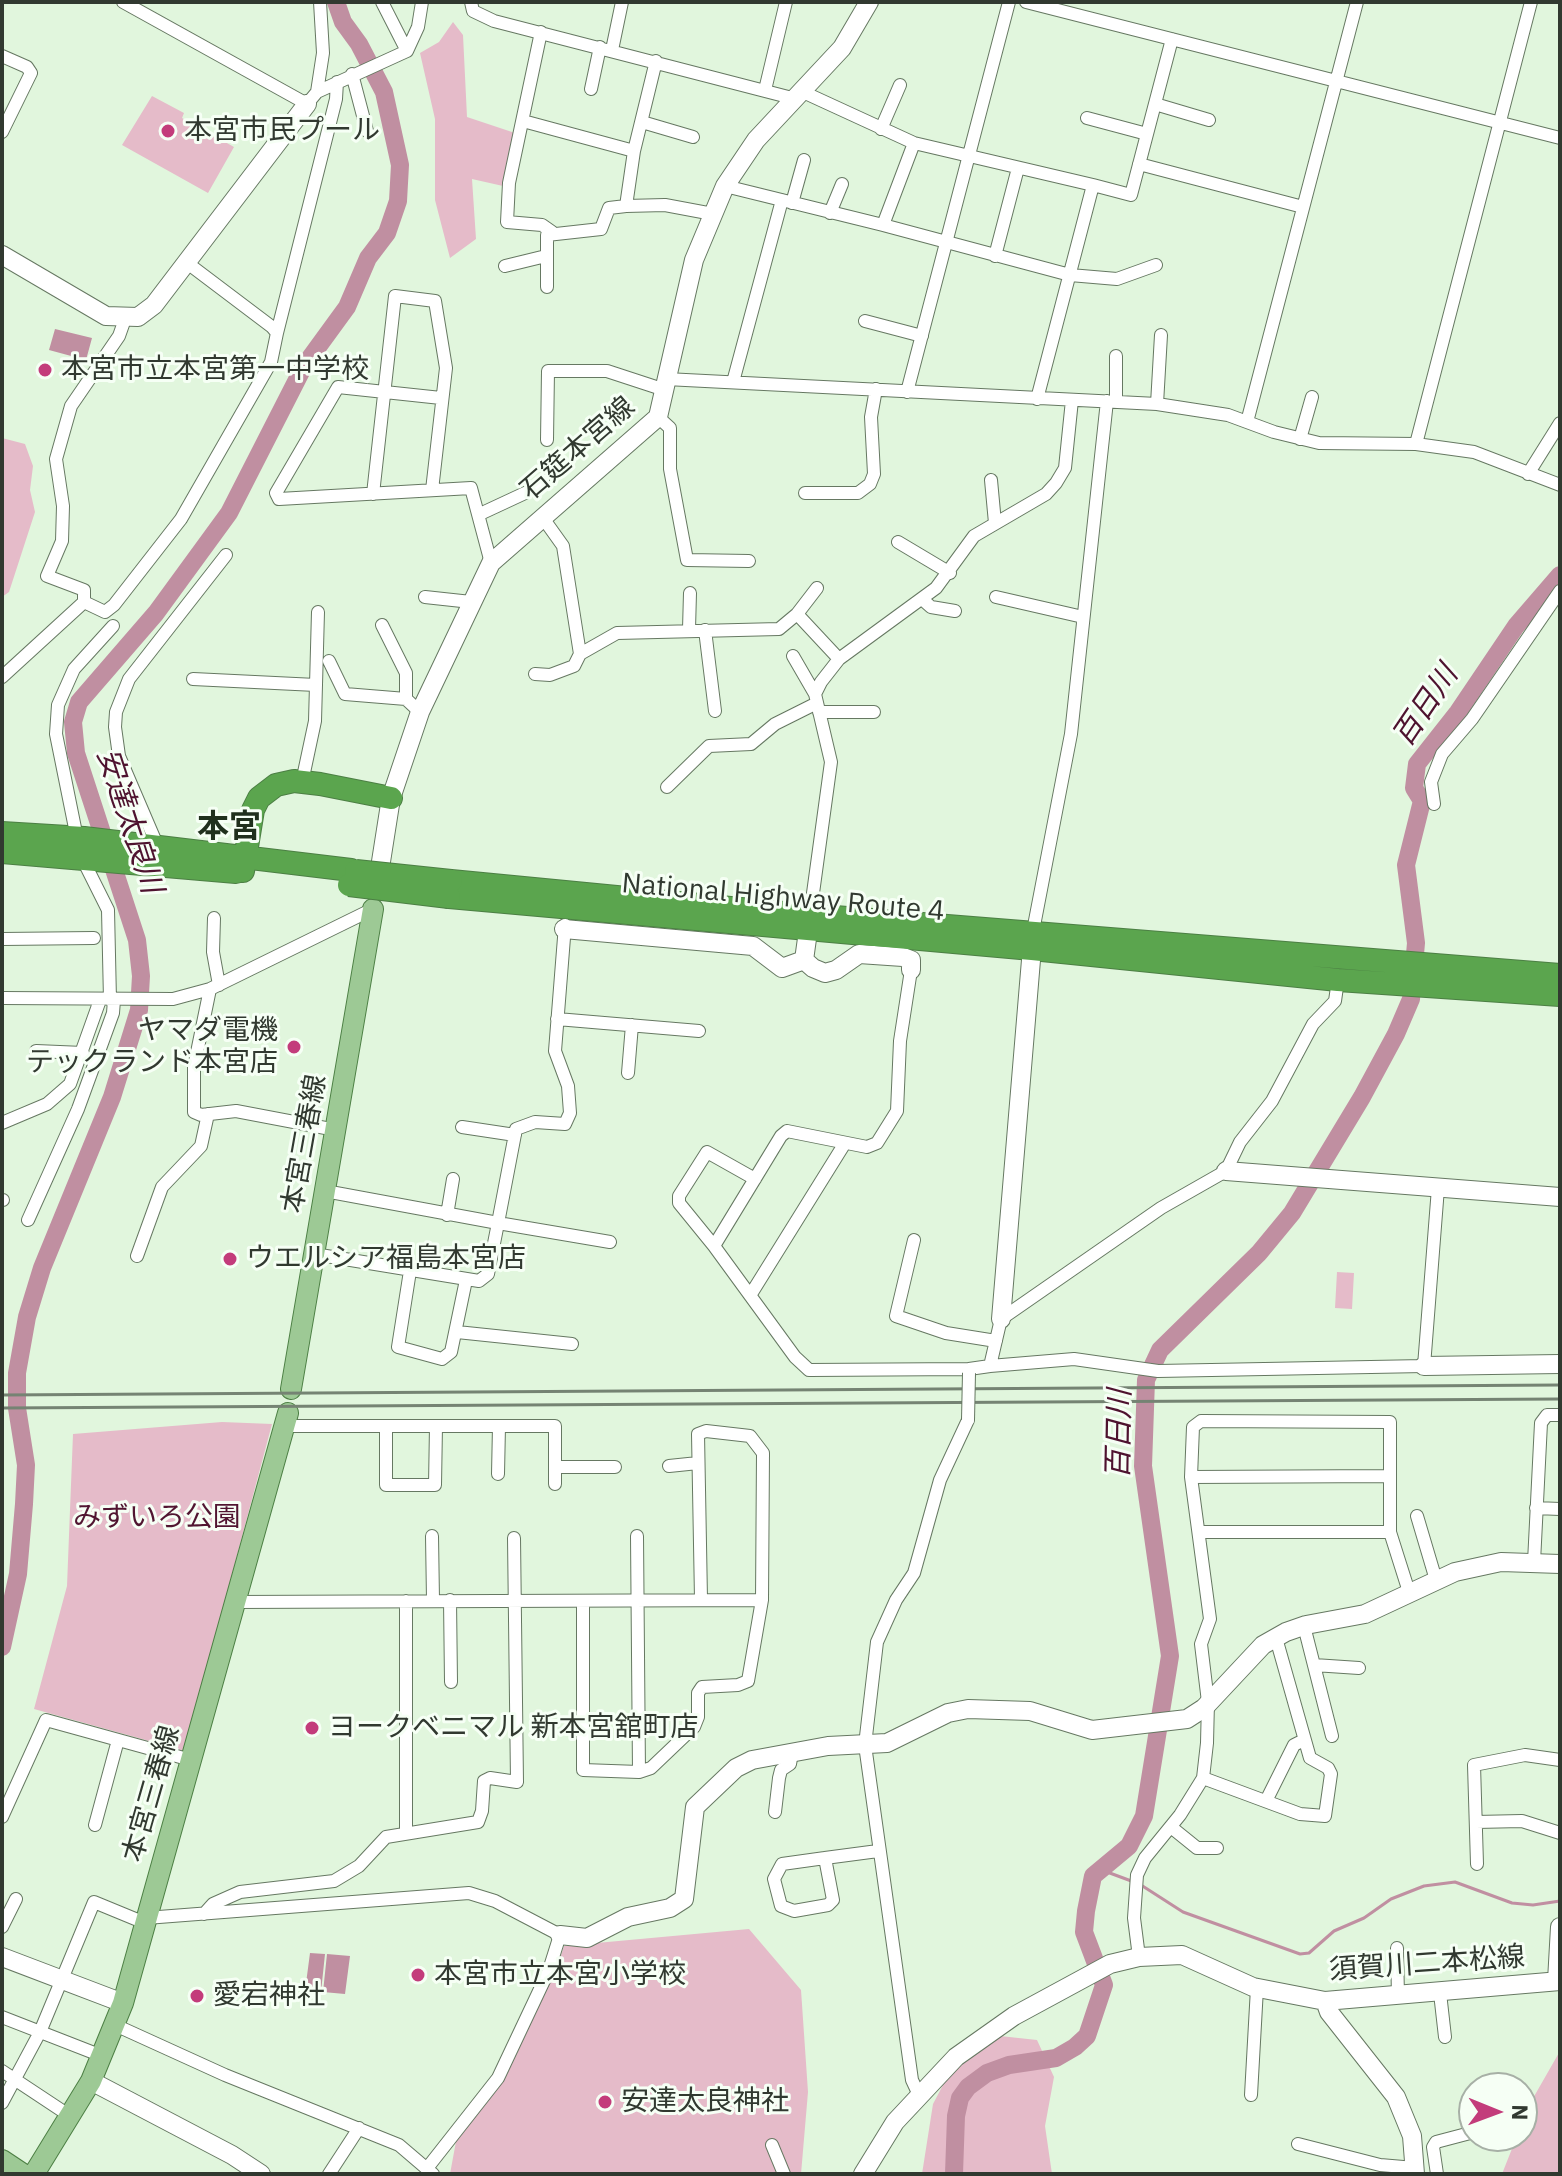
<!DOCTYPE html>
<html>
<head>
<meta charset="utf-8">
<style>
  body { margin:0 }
  #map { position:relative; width:1562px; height:2176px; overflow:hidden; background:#e1f6dd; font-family:"IBM Plex Sans",sans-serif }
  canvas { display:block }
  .frame { position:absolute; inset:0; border:4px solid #313930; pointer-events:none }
  .north { position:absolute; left:1458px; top:2072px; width:80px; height:80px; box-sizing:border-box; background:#f6fff5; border:2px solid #a7b0a6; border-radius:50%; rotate:91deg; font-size:22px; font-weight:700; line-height:32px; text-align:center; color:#313930 }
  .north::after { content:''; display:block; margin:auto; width:28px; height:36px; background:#c33c7b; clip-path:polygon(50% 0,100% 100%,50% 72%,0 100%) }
</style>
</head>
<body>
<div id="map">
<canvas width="1562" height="2176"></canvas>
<div class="frame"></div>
<div class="north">N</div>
</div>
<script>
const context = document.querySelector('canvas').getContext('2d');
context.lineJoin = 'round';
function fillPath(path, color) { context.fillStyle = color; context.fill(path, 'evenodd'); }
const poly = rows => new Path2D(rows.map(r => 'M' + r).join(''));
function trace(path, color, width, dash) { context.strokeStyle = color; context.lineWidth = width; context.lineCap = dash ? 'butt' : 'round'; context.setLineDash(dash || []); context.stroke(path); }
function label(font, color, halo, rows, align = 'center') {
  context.font = font + ' "IBM Plex Sans","Noto Sans JP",sans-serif'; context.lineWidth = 6; context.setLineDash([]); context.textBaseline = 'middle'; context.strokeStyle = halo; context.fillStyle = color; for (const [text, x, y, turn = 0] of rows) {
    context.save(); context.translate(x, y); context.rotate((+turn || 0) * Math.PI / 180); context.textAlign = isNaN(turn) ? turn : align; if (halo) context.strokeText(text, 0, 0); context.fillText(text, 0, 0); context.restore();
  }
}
const green = poly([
  [453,22,463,35,467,117,515,133,503,186,472,179,476,239,450,258,435,200,435,119,420,53,439,42],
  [152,96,184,113,182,118,234,147,208,193,122,145],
  [2,438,25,444,33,466,30,490,35,512,9,592,2,597],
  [1337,1272,1354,1273,1352,1309,1335,1308],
  [222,1422,272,1424,185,1751,34,1709,67,1586,73,1434],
  [749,1929,801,1990,808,2092,801,2174,450,2174,457,2136,556,1971,564,1946],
  [1000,2036,1037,2040,1054,2077,1045,2126,1052,2174,922,2174,933,2104,963,2047],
  [1560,2051,1560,2174,1502,2174,1517,2136,1522,2136,1528,2107]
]);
const water = poly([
  [55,329,92,338,86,360,49,350],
  [310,1953,325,1954,321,1992,305,1991],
  [327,1954,350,1956,345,1994,323,1992]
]);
const stream = poly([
  [1099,1869,1134,1882],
  [1141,1885,1183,1912,1300,1954,1309,1953,1334,1931,1364,1918,1391,1899,1424,1886,1455,1882,1512,1903,1533,1905,1560,1901]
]);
const river = poly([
  [2,1647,18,1574,24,1504,26,1465,17,1408,17,1373,27,1317,42,1268,112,1097,139,1010,141,976,137,940,76,753,73,722,79,702,156,613,229,513,304,366,347,307,368,258,387,233,398,201,400,165,384,92,359,44,343,22,336,2],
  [954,2174,956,2116,960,2098,968,2087,987,2073,1009,2065,1056,2058,1075,2047,1087,2036,1104,1985,1084,1932,1086,1911,1093,1876,1129,1846,1144,1816,1170,1656,1143,1466,1146,1380,1160,1350,1259,1253,1292,1213,1362,1097,1396,1034,1411,999,1416,943,1406,865,1422,801,1414,788,1417,764,1458,712,1516,626,1560,575]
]);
const street = poly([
  [123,2,307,104,317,92,407,51,418,27,422,2],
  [382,2,407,51],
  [471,2,473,11,494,21,796,99],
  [1026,2,1560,138],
  [541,32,509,183,507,222,542,225,552,232],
  [612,50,622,2],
  [2,56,27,67,31,73,2,132],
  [656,61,634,151,626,206,665,205,713,214],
  [352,74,367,131],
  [591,89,600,47],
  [765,90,786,2],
  [317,92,323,53,320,2],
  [803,92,914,143,1093,185],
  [1155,104,1209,120],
  [1087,118,1147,134],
  [523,121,634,151],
  [642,122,693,137],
  [881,129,900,85],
  [1139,164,1303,207],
  [725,186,883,225,914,143],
  [792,203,804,160],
  [830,213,842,184],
  [883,225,1070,275,1117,279,1156,265],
  [995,256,1018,168],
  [505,266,546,256],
  [547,287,547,235,601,229,609,208,626,206],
  [865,321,922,336],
  [277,333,336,99,337,82],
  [1116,356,1116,401],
  [666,379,1157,404,1228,415,1274,432,1319,443,1416,444,1474,452,1560,485],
  [733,382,782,200],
  [907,392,1009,2],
  [441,398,338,387,276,493,279,499,471,488,491,563],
  [1037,399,1093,185,1131,195,1172,39],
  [1157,404,1161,335],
  [658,417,670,428,670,469,687,560,749,561],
  [1247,422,1357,2],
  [1300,439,1312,397],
  [547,440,548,371,607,371,665,390],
  [1416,444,1531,2],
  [1528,474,1560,423],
  [991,480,995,523],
  [805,493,858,493,870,484,874,474,871,417,876,389],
  [373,494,395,296,435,301,446,368,432,490],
  [480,514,538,487,543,480],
  [543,518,563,546,580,654,617,633,779,629,797,614,839,659],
  [898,542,950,573],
  [425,597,471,602],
  [996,597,1083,617],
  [922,599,931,607,955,611],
  [84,602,84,590,47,576,62,541,63,506,56,459,71,406,119,336,125,319],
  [797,614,817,588],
  [382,625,406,673,406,699,420,712],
  [689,629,690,593],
  [705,630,715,711],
  [793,656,815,694],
  [329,661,345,694,406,699],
  [535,674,550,675,574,666,580,654],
  [2,677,84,602,105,612,114,605,181,519,271,362,277,333,272,327,186,262],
  [193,679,316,685],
  [819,712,874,712],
  [302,782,315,721,318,612],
  [667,787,709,746,751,744,775,724,817,703],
  [1434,804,1431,782,1442,754,1472,719,1560,591],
  [77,838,56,734,58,705,74,669,113,626],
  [158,847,119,756,115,727,116,712,129,679,226,555],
  [82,858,108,910,110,1000],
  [810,915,831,762,815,694,821,682,839,659,936,588,974,536,1046,494,1056,483,1065,468,1072,400],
  [214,918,213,952,219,985],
  [1033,931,1071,734,1107,401],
  [2,939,94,938],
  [911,970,900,1041,897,1111,877,1143,867,1147,787,1131,781,1136,714,1246,795,1357,809,1370,969,1369],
  [210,989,194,1067,194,1112,201,1115,236,1111,336,1130],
  [2,998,173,999,210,989,373,909],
  [557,1019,699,1031],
  [36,1051,83,1053],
  [628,1073,632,1025],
  [2,1123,47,1104,70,1084,100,1000],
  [462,1127,515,1135],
  [325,1191,498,1223,516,1129,535,1122,565,1124,570,1113,568,1086,555,1051,565,925],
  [2,1200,3,1200],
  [447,1215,453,1179],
  [28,1220,78,1109,113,1013,114,1000],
  [914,1240,896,1316,946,1333,996,1341],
  [714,1246,679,1203,679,1196,707,1152,755,1179],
  [314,1254,479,1281,488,1274,498,1223,610,1242],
  [137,1256,162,1187,201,1146,208,1114],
  [410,1271,398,1347,442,1359,451,1352,466,1280],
  [751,1294,845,1143],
  [457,1332,572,1344],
  [990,1366,1074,1359,1158,1371,1424,1366,1438,1188],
  [969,1373,969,1369,990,1366,1001,1319,1161,1208,1226,1171,1240,1142,1272,1101,1313,1024,1335,1001,1338,980],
  [285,1426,555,1426,555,1484],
  [386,1426,386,1485,435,1485,436,1426],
  [669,1466,698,1463],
  [555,1467,615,1467],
  [498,1474,499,1426],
  [1191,1477,1390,1476],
  [1536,1508,1560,1509],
  [1417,1516,1436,1580],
  [1199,1532,1390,1532],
  [432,1536,433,1600],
  [1534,1562,1541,1423,1547,1415,1560,1415],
  [450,1600,451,1682],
  [583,1601,583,1770,639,1772,637,1536],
  [234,1602,762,1600,763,1453,750,1436,706,1431,698,1434,701,1599],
  [1304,1626,1332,1736],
  [1314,1665,1359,1668],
  [639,1772,651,1768,694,1727,698,1717,698,1693,702,1687,738,1685,748,1681,762,1600],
  [1203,1778,1300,1814,1325,1816,1331,1774,1328,1768,1310,1758,1276,1638],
  [1266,1801,1294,1745,1304,1740],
  [775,1812,779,1778,781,1770,790,1764,792,1753],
  [2,1817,46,1720,191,1760],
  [1476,1822,1522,1821,1560,1833],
  [95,1825,118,1740],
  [1171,1827,1197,1848,1217,1848],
  [406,1833,406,1601],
  [825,1858,833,1900,828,1905,794,1911,781,1906,774,1879,782,1864,825,1858,878,1851],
  [1477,1864,1474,1765,1525,1755,1560,1760],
  [204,1914,213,1904,240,1892,334,1881,359,1866,386,1837,478,1822,482,1811,484,1781,490,1778,517,1782,514,1538],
  [146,1918,469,1893,495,1901,560,1935,549,1970,498,2078,428,2167],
  [2,1927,16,1899],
  [1397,1948,1398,1997],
  [1139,1957,1134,1918,1137,1875,1145,1858,1180,1815,1203,1778,1207,1743,1208,1702,1201,1644,1210,1619,1191,1477,1193,1427,1201,1421,1390,1422,1390,1532,1409,1592],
  [1440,1993,1445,2037],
  [2,2017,102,2056],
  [115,2025,225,2075,399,2145,433,2174],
  [2,2071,70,2116],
  [919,2095,912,2080,865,1745,877,1642,896,1600,914,1573,940,1480,968,1420],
  [1251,2095,1257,1988],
  [2,2103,40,2032,94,1902,145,1923],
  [1468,2103,1474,2121],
  [1298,2144,1380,2165,1415,2168],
  [772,2145,784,2174],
  [329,2174,359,2128],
  [1437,2174,1433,2147,1436,2142,1474,2132]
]);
const secondary = poly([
  [2,255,106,316,138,317,154,305,307,104],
  [377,887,391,798,420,712,491,563,658,417,694,260,725,186,756,140,842,48,869,2],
  [810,917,804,960,813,968,825,973,836,970,859,954,903,957,911,960,911,970],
  [564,929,753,946,782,968,804,960],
  [1226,1171,1560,1197],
  [1001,1319,1033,936],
  [1424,1366,1560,1364],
  [560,1935,587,1938,628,1917,670,1908,684,1899,695,1807,736,1768,752,1760,828,1746,887,1743,948,1713,968,1709,1030,1711,1092,1730,1187,1719,1204,1708,1263,1645,1286,1632,1306,1625,1365,1614,1455,1572,1501,1562,1560,1564],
  [2,1957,123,2003],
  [1557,1981,1560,1927],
  [1325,2001,1329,2012,1396,2097,1412,2136,1415,2174],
  [91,2081,232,2155,261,2174],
  [863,2174,895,2122,956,2057,1014,2016,1110,1964,1139,1957,1182,1955,1253,1987,1325,2001,1560,1981]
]);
const primary = poly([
  [291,1389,373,909],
  [2,2160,23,2174],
  [34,2174,91,2081,123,2003,288,1413]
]);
const highway = poly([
  [2,833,84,838,351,870],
  [2,852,236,872],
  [243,871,253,810,259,798,276,785,294,781,320,784,391,798],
  [451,881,772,912,1560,975],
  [449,897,1032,949,1338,980,1560,995]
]);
const rail = poly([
  [2,1395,1560,1385],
  [2,1408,1560,1399]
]);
const streetBridge = poly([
  [968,1420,969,1373]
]);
const highwayBridge = poly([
  [356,871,451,881],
  [349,885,449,897]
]);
const markers = [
  [168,131,8,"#c33c7b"],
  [45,370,8,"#c33c7b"],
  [294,1047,8,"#c33c7b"],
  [230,1259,8,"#c33c7b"],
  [312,1728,8,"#c33c7b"],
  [418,1975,8,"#c33c7b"],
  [197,1996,8,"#c33c7b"],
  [605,2102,8,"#c33c7b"]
];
const poiNames = [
  ["本宮市民プール",184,131],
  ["本宮市立本宮第一中学校",61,370],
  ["ヤマダ電機",278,1031,"right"],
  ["テックランド本宮店",278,1063,"right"],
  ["ウエルシア福島本宮店",246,1259],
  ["ヨークベニマル 新本宮舘町店",328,1728],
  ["本宮市立本宮小学校",434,1975],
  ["愛宕神社",213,1996],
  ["安達太良神社",621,2102]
];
const streetNames = [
  ["石筵本宮線",578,449,-41],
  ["National Highway Route 4",783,898,5],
  ["本宮三春線",305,1144,-80],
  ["本宮三春線",152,1794,-74],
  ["須賀川二本松線",1427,1964,-4]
];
const parkNames = [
  ["みずいろ公園",157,1518]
];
const waterNames = [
  ["百日川",1426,706,-56],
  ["安達太良川",129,821,72],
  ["百日川",1120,1434,-89]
];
const quarterNames = [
  ["本宮",229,828]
];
fillPath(green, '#e5bbc9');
fillPath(water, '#c08fa1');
trace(stream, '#c08fa1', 3);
trace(river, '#c08fa1', 18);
trace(street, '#667862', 14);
trace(secondary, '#667862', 20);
trace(primary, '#4c7f44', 22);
trace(highway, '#4c7f44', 24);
trace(street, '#fff', 12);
trace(secondary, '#fff', 18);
trace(primary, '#9dc995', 20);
trace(highway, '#5ba54e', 22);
trace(rail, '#758373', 3);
trace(streetBridge, '#667862', 14, []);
trace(highwayBridge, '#4c7f44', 24, []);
trace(streetBridge, '#fff', 12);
trace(highwayBridge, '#5ba54e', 22);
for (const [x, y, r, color] of markers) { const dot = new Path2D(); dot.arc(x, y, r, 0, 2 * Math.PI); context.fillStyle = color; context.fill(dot); trace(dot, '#f6fff5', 3); }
label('28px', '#313930', '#f6fff5', poiNames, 'left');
label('28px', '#313930', '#f6fff5', streetNames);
label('28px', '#511531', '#f6fff5', parkNames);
label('italic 30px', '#4e132f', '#f6fff5', waterNames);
label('bold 32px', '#20301d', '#f6fff5', quarterNames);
</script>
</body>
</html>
